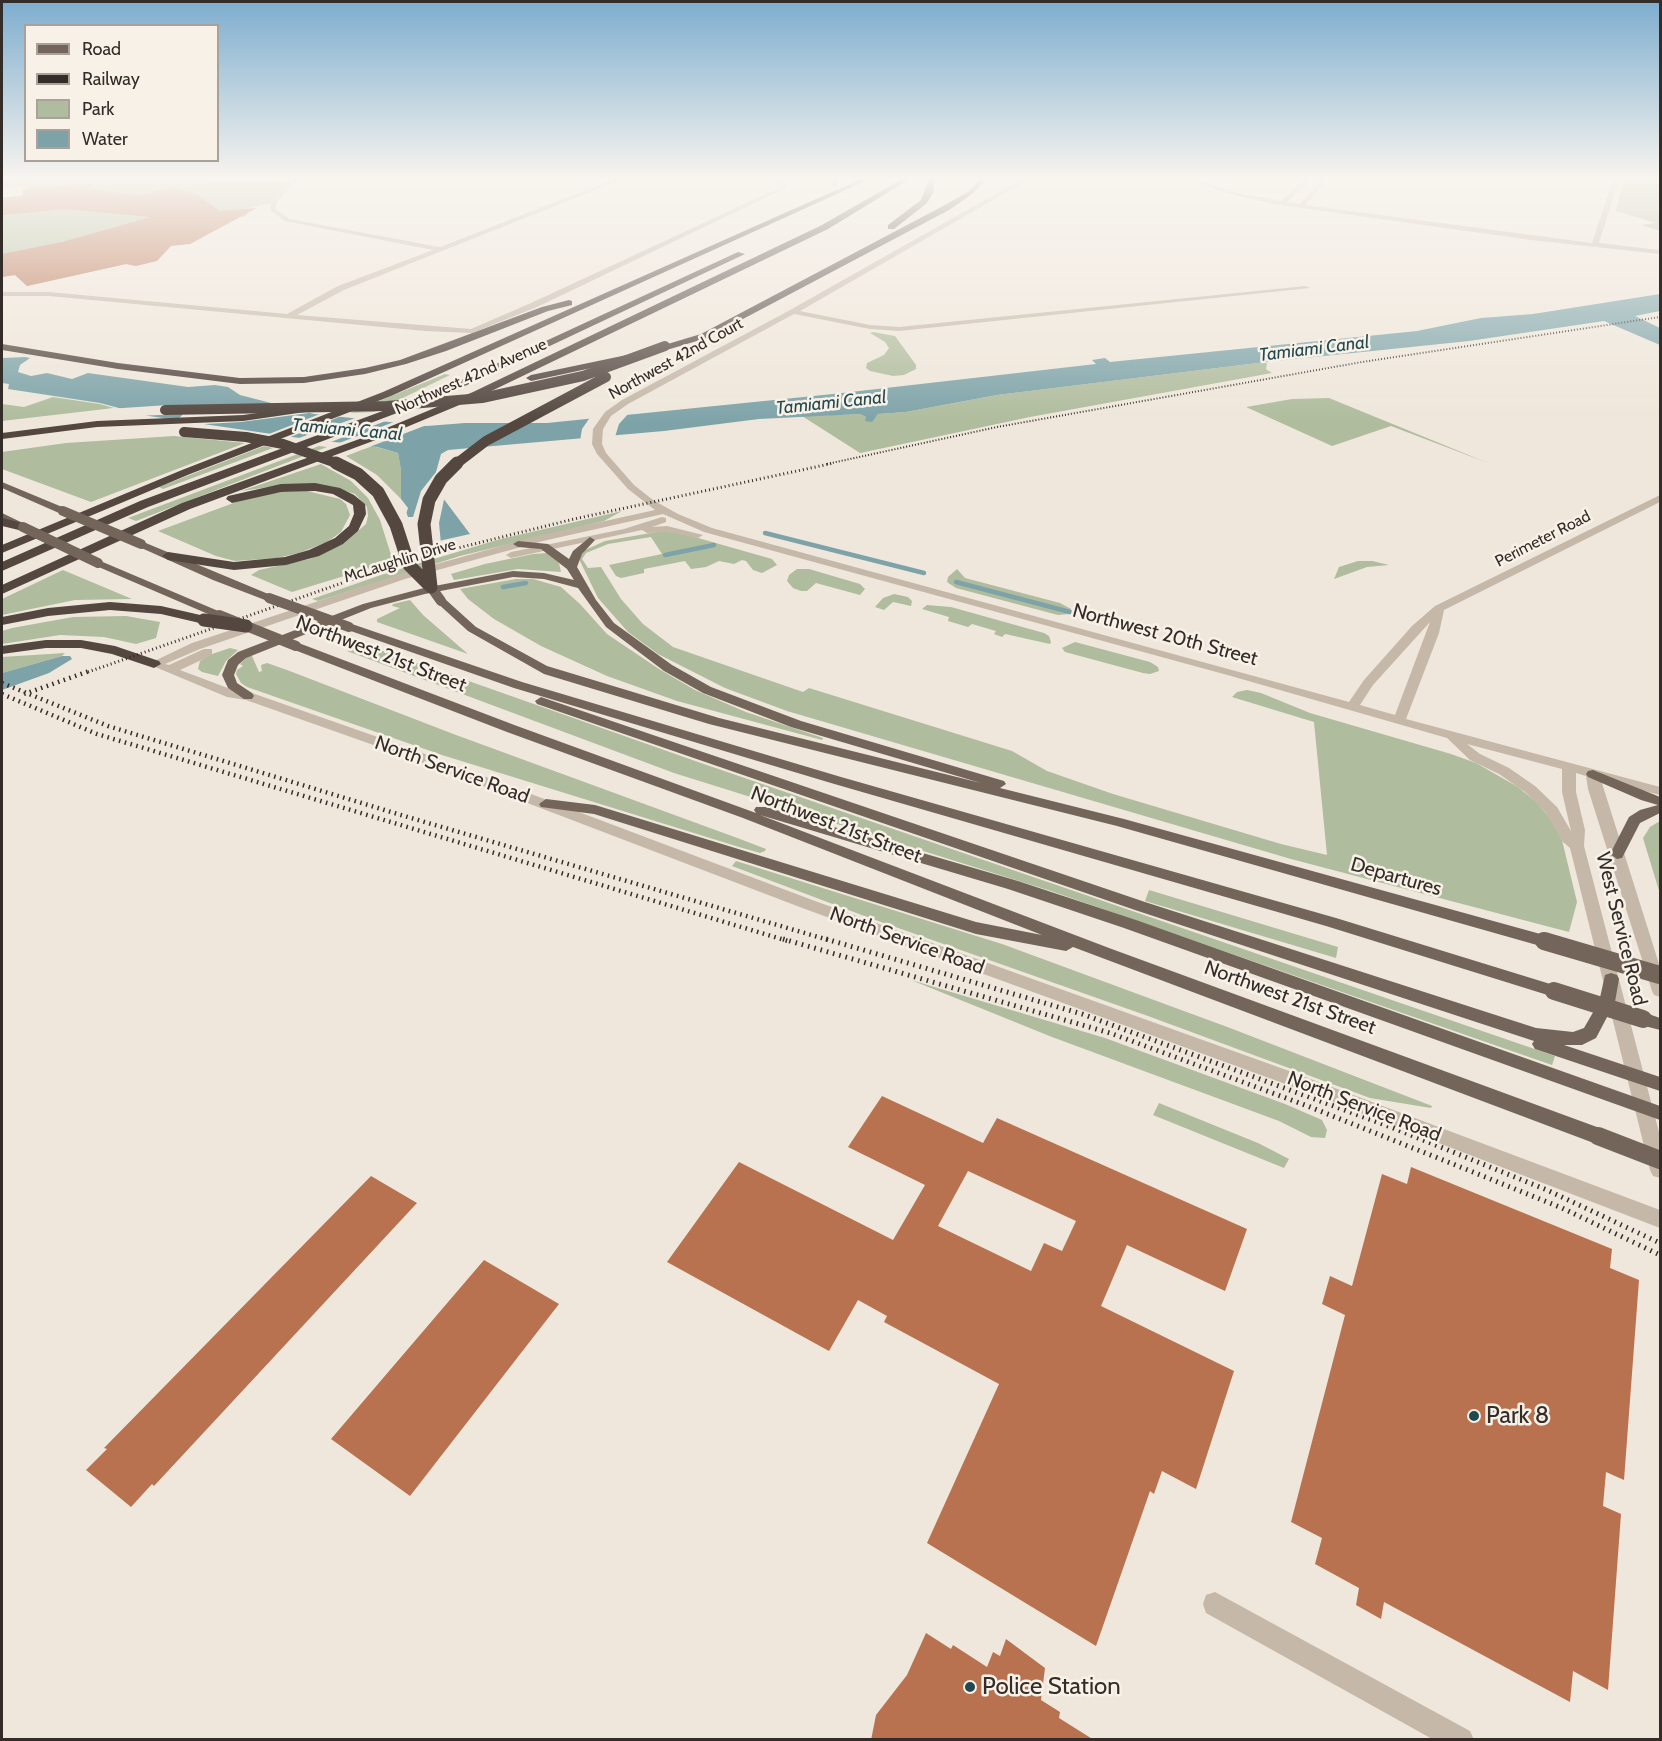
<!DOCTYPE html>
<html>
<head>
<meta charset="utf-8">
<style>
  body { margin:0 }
  #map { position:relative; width:1662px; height:1741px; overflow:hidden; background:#efe7db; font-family:Cabin,sans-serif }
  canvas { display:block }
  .frame { position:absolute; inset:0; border:3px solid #332c28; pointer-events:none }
  .legend { position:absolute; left:24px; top:24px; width:195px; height:138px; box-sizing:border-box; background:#f7f1e7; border:2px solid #a9a29b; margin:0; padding:8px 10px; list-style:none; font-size:18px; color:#332c28 }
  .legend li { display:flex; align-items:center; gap:12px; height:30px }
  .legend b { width:30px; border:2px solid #a9a29b }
</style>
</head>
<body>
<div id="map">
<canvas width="1662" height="1741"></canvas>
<div class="frame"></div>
<ul class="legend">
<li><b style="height:8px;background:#73655a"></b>Road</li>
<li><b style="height:8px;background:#332c28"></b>Railway</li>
<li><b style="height:16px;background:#afbc9d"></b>Park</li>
<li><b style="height:16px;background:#7da3a8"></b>Water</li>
</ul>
</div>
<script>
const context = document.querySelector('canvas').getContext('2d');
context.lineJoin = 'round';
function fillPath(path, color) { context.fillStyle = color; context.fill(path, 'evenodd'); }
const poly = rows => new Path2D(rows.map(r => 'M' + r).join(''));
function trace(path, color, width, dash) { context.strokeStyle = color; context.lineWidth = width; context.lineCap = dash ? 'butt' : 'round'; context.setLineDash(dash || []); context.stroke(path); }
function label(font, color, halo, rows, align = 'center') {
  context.font = font + ' Cabin,sans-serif'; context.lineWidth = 5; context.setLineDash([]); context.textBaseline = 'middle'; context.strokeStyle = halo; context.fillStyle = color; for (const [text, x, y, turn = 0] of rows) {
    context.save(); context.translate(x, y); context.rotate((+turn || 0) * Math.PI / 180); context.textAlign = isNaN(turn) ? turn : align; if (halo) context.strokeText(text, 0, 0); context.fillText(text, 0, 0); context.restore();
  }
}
const green = poly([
  [15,179,198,179,289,182,269,204,243,209,246,210,247,216,208,221,195,234,207,235,190,244,177,244,148,254,136,266,126,264,27,286,15,275,2,277,2,198,23,196,23,189,29,188,22,185,2,189,2,181],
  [1624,179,1660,179,1660,231,1641,225,1656,223,1616,211],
  [873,332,895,336,916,365,916,369,904,375,893,376,870,371,866,368,867,363,884,355,889,348,885,342,870,333],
  [1266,362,1267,364,1266,369,1272,373,1030,417,860,453,802,416,860,414,866,417,875,417,878,414,906,412,997,395],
  [445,374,450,375,374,412,350,413],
  [53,397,100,404,114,408,2,421,2,404,24,407],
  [1329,398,1488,463,1391,426,1332,446,1246,407,1292,399],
  [174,436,245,443,91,502,2,469,2,452,66,443],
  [264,446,273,448,163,489,159,487],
  [319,446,327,447,136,521,128,518],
  [372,446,398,453,401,470,401,499,377,475,346,456],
  [321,464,351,481,368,498,380,520,393,561,292,592,251,575,259,570,310,559,344,543,366,524,368,516,367,507,355,494,330,486,291,484,241,491],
  [307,491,340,499,346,504,350,515,341,532,327,542,299,553,277,558,235,561,216,556,158,531,247,498,280,492],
  [622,511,604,521,460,556,318,601,312,599,384,574,497,540],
  [662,531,684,534,772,559,777,565,762,573,753,570,746,561,742,560,734,564,719,561,706,567,691,569,685,561,644,569,644,573,621,578,616,576,609,565,662,554,651,537,608,544,586,553,582,559,588,568,601,567,621,599,643,624,673,647,803,692,809,688,1012,751,1047,771,1113,794,1281,844,1327,855,1314,722,1232,697,1237,692,1247,690,1261,693,1310,713,1451,754,1476,763,1518,787,1536,802,1550,818,1562,840,1577,902,1569,932,1291,859,787,711,725,688,658,654,628,632,598,598,579,559,585,550,605,541],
  [547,553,559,563,561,572,518,569,454,580,451,574,485,564,533,554],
  [1358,561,1372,561,1389,565,1367,567,1334,579,1339,567],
  [797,569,809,569,860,584,865,589,860,595,816,583,807,591,801,591,793,588,787,581,789,575],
  [957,569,965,578,1060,603,1071,609,1069,614,1058,615,956,588,947,582,948,577],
  [63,570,132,599,75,600,2,615,2,599],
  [516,579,533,579,561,587,580,604,607,634,659,669,695,690,746,712,823,738,822,740,677,701,607,676,541,646,494,619,468,599,460,589],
  [894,594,908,597,912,601,911,606,893,602,884,610,875,607,883,598],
  [410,600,423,615,468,654,377,622,377,619,400,608,392,606,393,604],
  [927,605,951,607,1044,633,1049,636,1051,642,1050,644,1005,634,1002,637,994,634,996,631,972,624,968,627,948,621,949,617,922,609],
  [126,616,160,622,156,638,136,644,104,637,60,635,2,644,2,631,12,628,73,617],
  [1075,642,1150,662,1158,667,1159,671,1150,674,1143,673,1065,652,1062,648],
  [361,643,698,762,1555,1056,1552,1065,1051,891,674,773,347,651],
  [230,648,238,650,226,661,218,676,202,672,198,669,200,661,209,655],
  [65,653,62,656,2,673,2,657],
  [249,655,252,656,259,672,262,671,261,665,267,663,287,670,456,735,740,839,766,849,765,851,760,853,739,847,442,755,247,687,241,683,236,674,237,670,243,666,240,664],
  [1660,821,1660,925,1660,894,1643,838,1650,827],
  [736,861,1002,944,1230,1028,1432,1106,1431,1108,1370,1098,1148,1016,867,917,732,866],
  [1149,890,1338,947,1336,958,1145,901],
  [911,980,1105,1038,1285,1104,1322,1120,1327,1130,1325,1138,1311,1137,1279,1121,1052,1037],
  [1159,1103,1258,1143,1289,1159,1284,1168,1153,1115]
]);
const water = poly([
  [1660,294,1660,311,1635,316,1660,328,1660,345,1604,321,1469,341,1266,362,997,395,906,412,878,414,872,422,865,421,866,417,860,414,759,419,664,431,448,450,441,454,436,472,443,498,470,534,394,551,408,508,401,499,401,470,398,453,377,447,292,437,149,416,100,403,8,389,9,384,2,383,2,358,25,357,30,358,20,365,18,372,31,376,47,373,72,379,88,373,188,387,215,385,228,387,240,395,314,414,427,426,465,423,547,423,833,394,1096,364,1092,360,1105,358,1110,362,1417,331,1481,318,1533,314],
  [62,656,70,656,72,659,49,673,2,690,2,673]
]);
const pier = poly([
  [168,405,307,411,309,413,241,422,187,425,175,423,183,414,136,416,108,409],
  [325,412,346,414,288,438,296,439,361,416,391,419,323,445,200,427,269,434],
  [629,413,619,424,615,437,580,441,582,429,591,416],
  [399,420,432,423,364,449,334,445],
  [440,467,439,471,445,495,439,523,441,544,392,553,387,538,400,521,405,509,408,517,413,517,421,491]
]);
const stream = poly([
  [765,533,924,573],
  [665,555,714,545],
  [956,582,1070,612],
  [503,587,526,583]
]);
const building = poly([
  [93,184,89,189,139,195,174,187,200,196,220,211,257,208,190,244,171,246,157,261,136,266,126,264,27,286,15,275,2,277,2,254,62,242,151,217,64,209,2,215,2,198,23,195,23,189],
  [882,1096,983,1143,997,1118,1247,1229,1225,1291,1127,1245,1101,1306,1234,1371,1196,1489,1162,1471,1154,1494,1150,1491,1096,1646,927,1543,999,1384,884,1322,887,1316,858,1300,829,1351,667,1262,739,1162,893,1240,925,1185,848,1147],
  [968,1171,1076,1221,1062,1251,1044,1243,1031,1271,938,1226],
  [1411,1167,1612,1249,1610,1268,1639,1280,1624,1480,1606,1472,1603,1506,1621,1514,1608,1690,1573,1671,1570,1702,1384,1602,1381,1619,1356,1605,1359,1588,1315,1564,1322,1538,1291,1522,1345,1315,1322,1304,1330,1276,1352,1286,1382,1174,1407,1184],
  [371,1176,417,1203,154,1486,152,1484,131,1507,86,1470,107,1449,104,1448],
  [484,1260,559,1304,410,1496,331,1439],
  [926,1633,951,1649,953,1645,987,1667,993,1652,1000,1656,1006,1639,1045,1668,1041,1700,1060,1712,1059,1718,1094,1740,871,1740,876,1715,907,1675]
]);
const minor = poly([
  [292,179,298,179,276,203,276,209,289,219,440,247,614,179,623,179,344,290,297,315,471,329,531,303,781,187,776,182,780,179,788,179,783,182,788,187,537,307,472,333,425,331,49,296,2,296,2,292,49,292,287,314,338,286,433,250,285,221,271,211,270,203,292,179],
  [1022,179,1030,179,800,311,870,325,899,327,1306,286,1310,288,899,331,870,329,794,314,628,404,611,416,603,429,602,444,606,453,634,485,653,500,678,514,712,528,1349,702,1364,680,1412,626,1435,606,1660,495,1660,502,1444,610,1439,633,1406,719,1660,787,1660,795,1601,780,1660,967,1660,997,1654,995,1652,991,1588,789,1586,776,1576,773,1576,792,1585,830,1584,846,1660,1136,1660,1178,1653,1176,1650,1170,1570,848,1563,842,1546,813,1525,792,1499,774,1470,760,1447,738,1231,676,704,532,663,514,543,541,405,579,200,649,165,664,169,665,204,649,212,649,212,655,180,670,233,690,252,693,409,748,815,901,1292,1072,1660,1210,1660,1228,1280,1082,805,909,399,754,246,700,227,697,148,664,192,643,397,575,537,536,655,510,628,489,597,454,592,444,593,429,605,412,622,400,790,310,1022,179],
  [1430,622,1395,715,1360,705,1373,685,1430,622],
  [1467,744,1562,769,1562,792,1571,831,1557,807,1535,786,1509,768,1480,754,1467,744],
  [1305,179,1312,179,1287,202,1300,204,1322,179,1328,179,1305,205,1592,243,1613,179,1619,179,1599,243,1660,250,1660,254,1531,240,1274,204,1230,194,1197,183,1200,181,1233,192,1281,201,1305,179],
  [662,517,666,518,666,522,652,527,667,526,703,535,698,538,667,532,647,533,642,530,511,558,506,555,511,552,624,529,662,517],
  [1215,1592,1470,1731,1474,1740,1434,1740,1206,1613,1203,1604,1206,1595,1215,1592]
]);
const major = poly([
  [833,179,839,179,836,186,831,185,833,179],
  [2,482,67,509,68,511,59,513,2,488,2,482],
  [2,513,27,525,28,527,19,529,2,520,2,513],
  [590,537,595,540,582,554,577,567,596,600,614,623,672,665,711,687,801,721,1004,781,1006,784,1000,788,1124,819,1544,935,1550,937,1552,941,1550,945,1544,947,1117,826,709,724,544,674,468,631,435,601,437,599,445,599,476,627,547,666,719,718,981,783,791,727,703,693,664,671,606,627,578,588,544,579,513,577,425,594,371,608,246,658,238,665,234,675,237,683,252,693,254,696,252,699,244,699,228,688,222,675,228,660,238,652,363,604,424,588,513,571,544,573,574,580,567,569,541,549,518,547,513,544,518,541,548,544,569,559,573,551,590,537],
  [141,541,273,596,275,598,269,601,265,600,213,580,137,546,137,542,141,541],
  [98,560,223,613,225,615,223,617,215,617,94,565,94,561,98,560],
  [349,623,522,682,841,777,1336,918,1560,987,1562,991,1560,995,1554,997,1326,926,831,783,514,688,345,629,343,627,349,623],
  [296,642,517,726,756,813,754,810,756,807,766,807,1018,881,1136,920,1660,1106,1660,1120,1124,928,1008,889,760,815,1109,948,1605,1130,1607,1136,1605,1142,1598,1144,1591,1142,1073,947,1066,951,976,934,594,814,541,807,539,804,546,799,595,805,976,922,1042,935,743,818,507,732,292,649,290,646,296,642],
  [541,697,1145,902,1536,1028,1573,1032,1584,1028,1599,1002,1605,975,1611,973,1617,975,1619,979,1615,1002,1596,1038,1582,1045,1564,1045,1660,1077,1660,1091,1535,1049,1532,1044,1534,1041,1135,910,537,704,535,701,541,697],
  [1593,770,1660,797,1660,813,1640,823,1622,858,1617,859,1610,854,1629,817,1640,810,1658,805,1641,800,1588,777,1586,774,1588,771,1593,770],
  [1643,1012,1660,1018,1660,1030,1637,1024,1634,1019,1637,1014,1643,1012]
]);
const highway = poly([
  [861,179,870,179,391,396,190,474,2,553,2,545,182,470,383,392,861,179],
  [902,179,910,179,828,229,481,396,373,441,190,509,2,594,2,585,182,503,365,437,473,392,822,225,902,179],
  [929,179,935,179,933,193,927,203,894,229,888,229,888,225,921,200,929,179],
  [980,179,987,179,972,194,949,210,707,338,643,357,531,381,526,378,531,375,641,352,701,334,943,206,968,192,980,179],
  [738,252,745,254,450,393,148,507,2,571,2,562,140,501,442,389,738,252],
  [569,300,572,301,572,305,548,311,446,351,406,364,365,374,304,383,240,384,118,369,2,350,2,344,118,363,240,378,304,377,365,368,400,360,542,307,569,300],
  [308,406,313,409,312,411,243,421,97,427,2,439,2,433,97,421,243,415,308,406],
  [315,483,340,488,354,495,365,504,366,514,358,531,343,544,319,556,286,565,234,570,168,560,162,556,168,552,234,562,285,557,309,550,335,538,349,526,354,514,353,505,333,494,315,491,281,492,232,503,226,499,228,496,281,484,315,483],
  [2,518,27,524,29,527,23,531,2,526,2,518],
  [110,602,161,606,209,617,211,620,204,624,161,614,110,610,48,616,2,625,2,617,48,608,110,602],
  [46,640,81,640,115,646,159,661,161,664,154,668,112,654,81,648,46,648,2,654,2,646,46,640]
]);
const railFar3 = poly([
  [827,464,997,427,1362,362,1660,317]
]);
const railFar2 = poly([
  [88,672,365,575,454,549,574,519,834,463]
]);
const railFar1 = poly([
  [2,683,108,726,411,818,832,941],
  [2,694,97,734,788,941],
  [24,694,92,670]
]);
const rail = poly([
  [783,939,1110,1033,1305,1105,1468,1170,1562,1208,1660,1255],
  [826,939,1082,1014,1391,1127,1547,1190,1660,1243]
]);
const majorBridgeFar1 = poly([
  [63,511,141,544],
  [23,527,98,563],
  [431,587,441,601],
  [269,598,349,627],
  [219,615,296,646]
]);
const majorBridge = poly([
  [1544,941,1660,975],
  [1554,991,1643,1019],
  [1598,1136,1660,1160]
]);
const highwayBridgeFar1 = poly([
  [165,410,387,406,482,398,583,376,665,346],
  [184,432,246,437,283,444,339,464],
  [456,464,486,441,606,377]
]);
const highwayBridge = poly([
  [336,463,358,474,378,492,396,525,409,565,431,587],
  [431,587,424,524,429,500,441,479,457,463],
  [204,620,246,626]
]);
const markers = [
  [1474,1416,6,"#224950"],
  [970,1687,6,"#224950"]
];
const farStreetnames = [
  ["Northwest 42nd Court",676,359,-29],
  ["Northwest 42nd Avenue",471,377,-24],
  ["Perimeter Road",1543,539,-27],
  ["McLaughlin Drive",400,561,-17]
];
const farWaternames = [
  ["Tamiami Canal",1314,349,-7],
  ["Tamiami Canal",831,403,-6],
  ["Tamiami Canal",347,430,5]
];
const streetNames = [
  ["Northwest 20th Street",1165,635,15],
  ["Northwest 21st Street",381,654,21],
  ["North Service Road",452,770,20],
  ["Northwest 21st Street",836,825,21],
  ["Departures",1396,877,16],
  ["West Service Road",1621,929,76],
  ["North Service Road",907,941,20],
  ["Northwest 21st Street",1290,998,20],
  ["North Service Road",1364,1107,21]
];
const nearPoinames = [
  ["Park 8",1486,1416],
  ["Police Station",982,1687]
];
fillPath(green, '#afbc9d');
fillPath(water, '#7da3a8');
fillPath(pier, '#efe7db');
trace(stream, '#7da3a8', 4.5);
fillPath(building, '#b87250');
fillPath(minor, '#c5b8a9');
fillPath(major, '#73655a');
fillPath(highway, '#534740');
trace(railFar3, '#332c28', 2, [1, 2]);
trace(railFar2, '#332c28', 3, [1, 3]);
trace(railFar1, '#332c28', 4.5, [1.5, 4.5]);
trace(rail, '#332c28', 5, [1.5, 5]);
trace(majorBridgeFar1, '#73655a', 10);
trace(majorBridge, '#73655a', 18);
trace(highwayBridgeFar1, '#534740', 10);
trace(highwayBridge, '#534740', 13);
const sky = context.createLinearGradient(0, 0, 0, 423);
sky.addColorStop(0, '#7dadce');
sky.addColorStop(0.42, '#f8f4ef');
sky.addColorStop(1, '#f8f4ef00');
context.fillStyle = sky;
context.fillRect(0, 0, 1662, 423);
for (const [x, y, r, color] of markers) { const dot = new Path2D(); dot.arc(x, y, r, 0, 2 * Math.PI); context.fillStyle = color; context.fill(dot); trace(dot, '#f7f1e7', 2); }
label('16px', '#332c28', '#f7f1e7', farStreetnames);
label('italic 18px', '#224950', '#f7f1e7', farWaternames);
label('20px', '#332c28', '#f7f1e7', streetNames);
label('24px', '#332c28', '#f7f1e7', nearPoinames, 'left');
</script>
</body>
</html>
